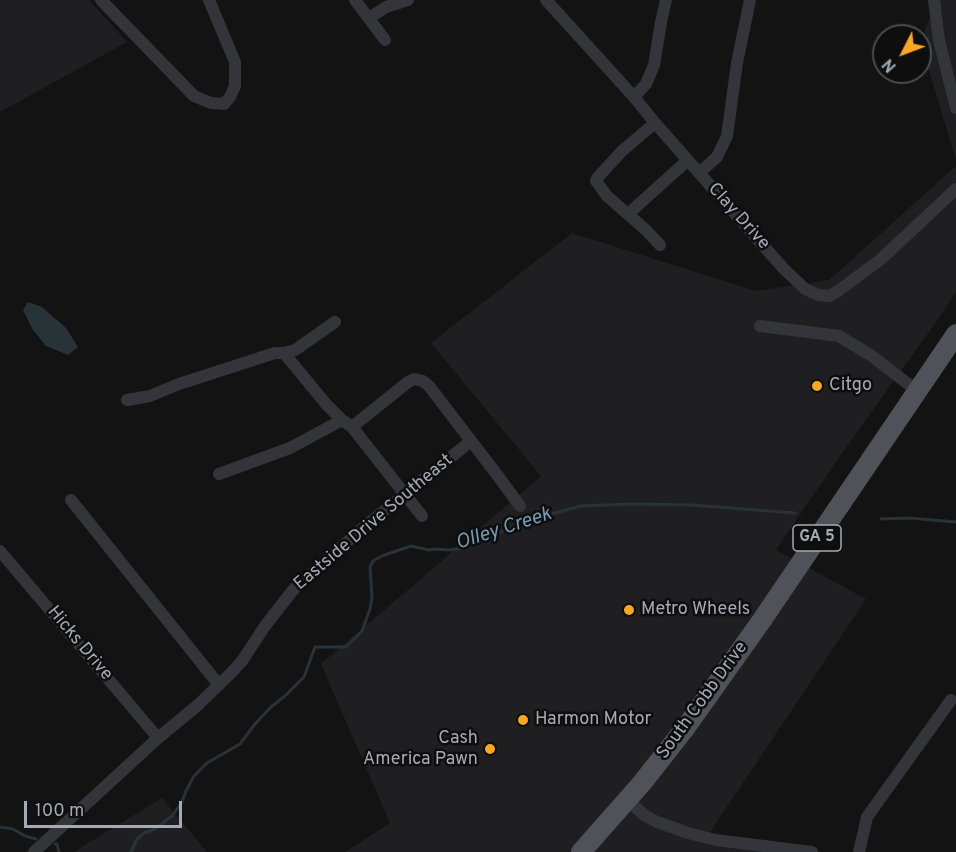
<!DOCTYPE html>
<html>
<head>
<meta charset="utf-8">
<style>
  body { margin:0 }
  #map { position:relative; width:956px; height:852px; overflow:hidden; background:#131314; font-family:Overpass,sans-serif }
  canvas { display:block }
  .north { position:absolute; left:872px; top:24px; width:60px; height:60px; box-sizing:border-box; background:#0e0e0f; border:2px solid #4a4c52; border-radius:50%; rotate:228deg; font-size:16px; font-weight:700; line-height:24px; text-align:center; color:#a4aab6 }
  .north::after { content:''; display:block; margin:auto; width:21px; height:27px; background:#faa625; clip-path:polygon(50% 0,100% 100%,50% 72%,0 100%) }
  .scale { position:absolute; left:24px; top:801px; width:158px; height:27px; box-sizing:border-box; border:3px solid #a4aab6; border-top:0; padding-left:8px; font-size:18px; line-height:21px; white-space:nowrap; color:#a4aab6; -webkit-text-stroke:4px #0e0e0f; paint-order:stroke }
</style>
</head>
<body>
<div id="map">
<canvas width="956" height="852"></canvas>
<div class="north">N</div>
<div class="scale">100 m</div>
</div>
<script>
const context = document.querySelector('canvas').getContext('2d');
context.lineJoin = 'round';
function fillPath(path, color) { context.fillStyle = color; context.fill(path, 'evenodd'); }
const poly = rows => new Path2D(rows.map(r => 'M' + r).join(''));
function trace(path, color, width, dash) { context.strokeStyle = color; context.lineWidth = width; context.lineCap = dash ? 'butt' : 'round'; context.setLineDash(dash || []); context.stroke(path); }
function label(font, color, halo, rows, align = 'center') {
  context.font = font + ' Overpass,sans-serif'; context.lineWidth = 5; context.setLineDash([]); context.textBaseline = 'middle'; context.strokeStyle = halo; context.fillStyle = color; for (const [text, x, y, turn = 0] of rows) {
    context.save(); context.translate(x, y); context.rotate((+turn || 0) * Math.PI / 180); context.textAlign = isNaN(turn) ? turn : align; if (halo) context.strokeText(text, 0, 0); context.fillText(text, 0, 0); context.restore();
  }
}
const built = poly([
  [0,0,89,0,127,42,0,112],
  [938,0,956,0,956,160,920,41],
  [956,166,956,292,934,325,840,456,776,550,866,599,708,835,791,852,345,852,390,823,321,664,541,476,431,343,572,233,756,291,829,280],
  [162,798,207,852,74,852]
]);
const water = poly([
  [28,302,42,307,66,328,78,347,68,355,46,346,33,330,23,310]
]);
const stream = poly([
  [881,519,909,518,956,522],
  [0,827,13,829,25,836,36,839],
  [55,844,57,844,59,852],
  [131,852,137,839,144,833,155,829,172,816,182,802,186,791,194,776,207,763,240,744,255,724,271,707,286,695,304,677,315,647,346,647,362,631,370,609,372,598,370,567,373,561,382,556,411,546,429,550,434,549,449,550,462,548,529,520,581,506,630,504,692,505,795,513]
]);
const minor = poly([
  [101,0,194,96,211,103,224,104,230,97,235,86,235,62,209,0],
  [355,0,385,40],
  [546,0,634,97,655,123,783,268,805,289,818,295,829,296,838,291,880,260,956,189],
  [934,0,939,40,956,108],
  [369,18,386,7,408,0],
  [634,97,646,84,654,65,661,22,666,0],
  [655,123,622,151,598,177,596,181,607,196,647,231,660,245],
  [699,173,717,157,727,136,737,63,750,0],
  [628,214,688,160],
  [760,326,839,336,872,356,917,391],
  [284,353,326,404,342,420,352,427,422,516],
  [127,400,150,396,179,384,275,353,284,353,295,350,335,322],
  [352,427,408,382,414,379,423,381,429,386,498,476,520,506],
  [219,474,290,448,342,420],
  [71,500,219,685],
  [0,551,158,738],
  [628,800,644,815,657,822,688,833,716,840,812,852],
  [34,852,158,738,198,705,231,673,242,661,265,626,293,590,364,527,471,441],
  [859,852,867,817,951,700]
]);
const primary = poly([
  [581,852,642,783,686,727,762,620,956,334]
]);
const markers = [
  [817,386,6,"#faa625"],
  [629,610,6,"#faa625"],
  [523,720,6,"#faa625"],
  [490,749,6,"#faa625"]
];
const shields = [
  [817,538,48]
];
const shieldNames = [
  ["GA 5",817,538]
];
const streetNames = [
  ["Clay Drive",738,217,48],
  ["Eastside Drive Southeast",374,523,-40],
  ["Hicks Drive",79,644,50],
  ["South Cobb Drive",703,701,-54]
];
const poiNames = [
  ["Citgo",829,386],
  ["Metro Wheels",641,610],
  ["Harmon Motor",535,720],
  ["Cash",478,739,"right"],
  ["America Pawn",478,760,"right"]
];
const waterNames = [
  ["Olley Creek",504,530,-18]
];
fillPath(built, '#1f1f21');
fillPath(water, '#283239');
trace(stream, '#283239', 3);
trace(minor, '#33353a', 12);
trace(primary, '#4f5259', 20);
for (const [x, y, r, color] of markers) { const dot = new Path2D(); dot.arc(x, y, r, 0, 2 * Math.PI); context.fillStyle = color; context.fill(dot); trace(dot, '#0e0e0f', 2); }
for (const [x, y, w] of shields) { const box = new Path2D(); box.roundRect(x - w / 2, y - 13, w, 26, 4.5); context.fillStyle = '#0e0e0f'; context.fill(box); trace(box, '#a4aab6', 1.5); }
label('bold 16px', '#a4aab6', null, shieldNames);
label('18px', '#a4aab6', '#0e0e0f', streetNames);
label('18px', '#a4aab6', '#0e0e0f', poiNames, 'left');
label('italic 20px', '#789bb3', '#0e0e0f', waterNames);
</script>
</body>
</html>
